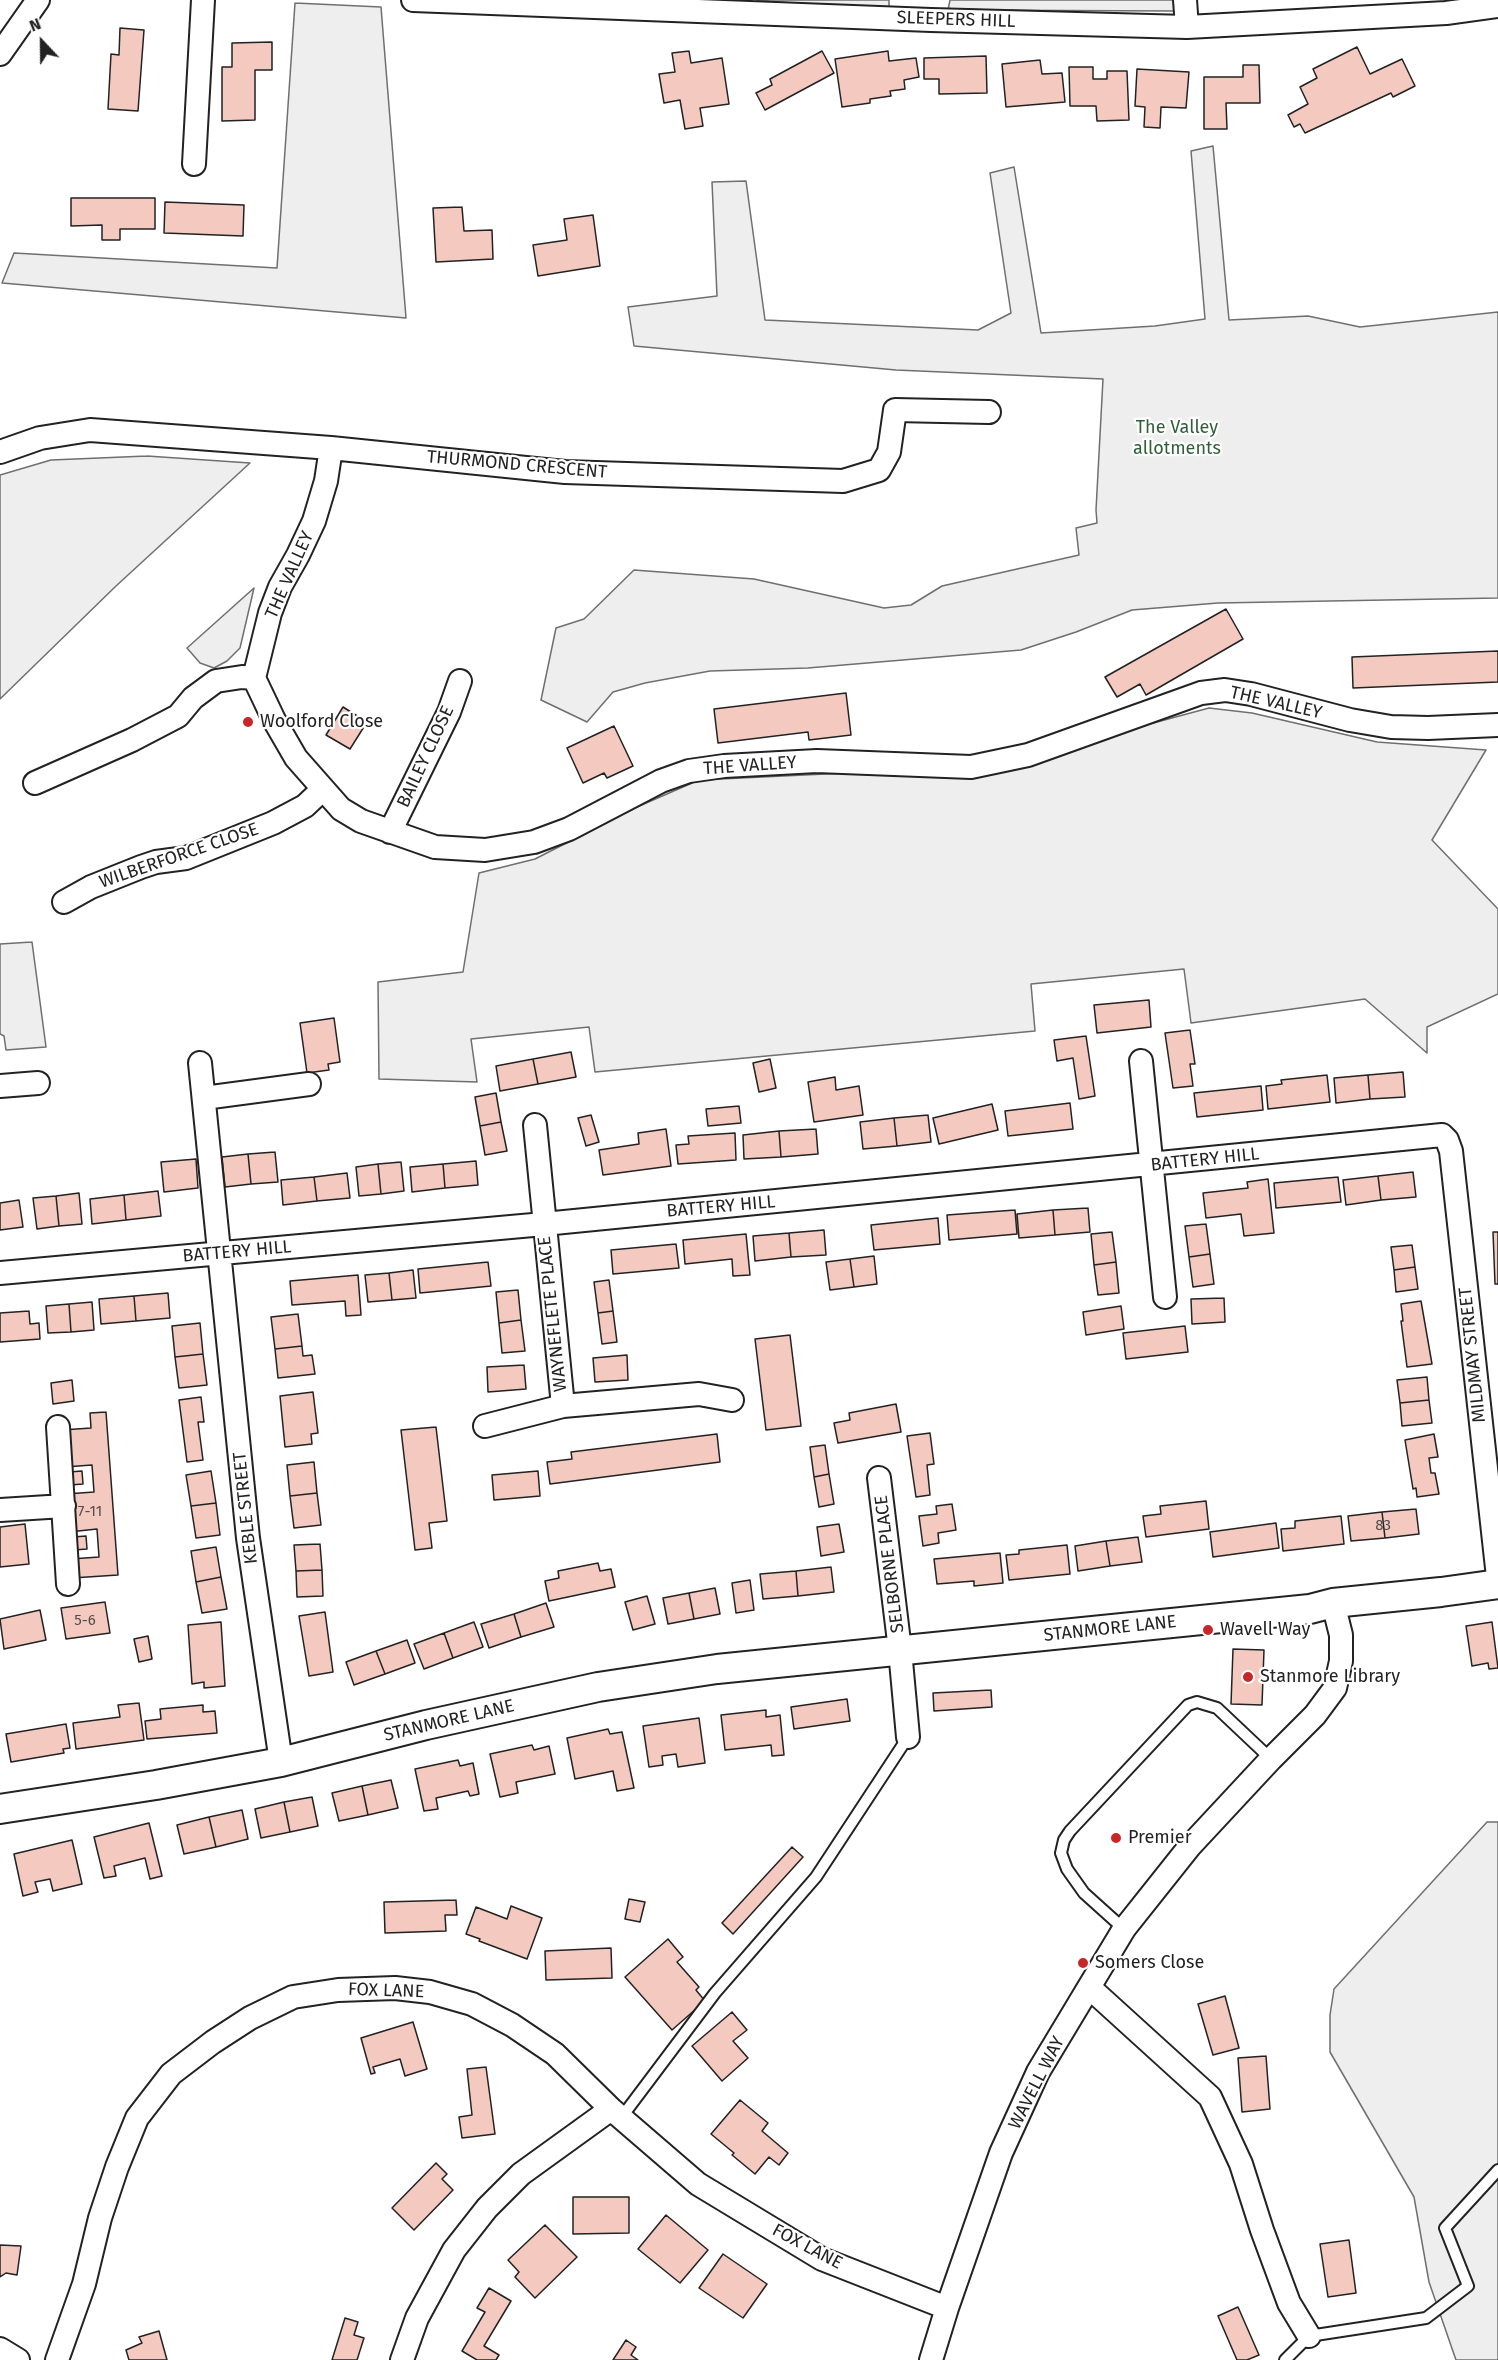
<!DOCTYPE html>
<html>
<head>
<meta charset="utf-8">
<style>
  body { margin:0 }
  #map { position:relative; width:1498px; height:2360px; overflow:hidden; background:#fff; font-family:"Fira Sans",sans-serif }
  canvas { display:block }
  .north { position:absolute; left:12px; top:12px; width:60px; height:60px; -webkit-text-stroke:4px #fff; paint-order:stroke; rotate:338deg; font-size:16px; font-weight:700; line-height:24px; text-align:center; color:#222 }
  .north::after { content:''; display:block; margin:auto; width:21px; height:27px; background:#222; clip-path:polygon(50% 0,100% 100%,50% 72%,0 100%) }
</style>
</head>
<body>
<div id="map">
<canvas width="1498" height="2360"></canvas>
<div class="north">N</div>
</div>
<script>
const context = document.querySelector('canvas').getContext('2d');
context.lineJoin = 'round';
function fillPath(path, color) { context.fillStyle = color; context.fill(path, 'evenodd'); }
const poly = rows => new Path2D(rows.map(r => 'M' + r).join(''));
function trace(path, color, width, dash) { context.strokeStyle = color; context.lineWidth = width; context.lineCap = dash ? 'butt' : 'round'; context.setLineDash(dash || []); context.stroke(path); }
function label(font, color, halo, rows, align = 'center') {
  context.font = font + ' "Fira Sans",sans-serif'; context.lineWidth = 4.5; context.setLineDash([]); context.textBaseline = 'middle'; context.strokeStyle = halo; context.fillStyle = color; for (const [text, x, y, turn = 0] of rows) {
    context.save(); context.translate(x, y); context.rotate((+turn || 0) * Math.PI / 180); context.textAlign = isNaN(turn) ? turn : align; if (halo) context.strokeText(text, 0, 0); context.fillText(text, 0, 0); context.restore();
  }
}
const green = poly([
  [757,0,889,0,889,8,757,1,757,0],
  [950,0,1175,0,1175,11,948,10,950,0],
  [295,3,381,7,406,318,2,283,14,253,277,268,295,3],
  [1213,146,1229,320,1308,316,1360,327,1498,312,1498,598,1218,603,1132,610,1076,632,1021,650,808,668,710,671,645,683,613,692,587,722,541,700,556,628,584,619,634,570,754,579,884,608,911,605,942,586,1079,555,1076,528,1097,523,1096,510,1103,379,896,370,634,346,628,307,717,296,712,182,746,181,765,320,978,330,1011,313,990,173,1014,167,1041,333,1155,326,1205,319,1191,151,1213,146],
  [147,456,250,463,116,586,0,699,0,475,51,460,147,456],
  [254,588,240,648,227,661,214,668,200,663,187,648,254,588],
  [1209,708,1252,713,1377,742,1486,750,1432,840,1498,909,1498,994,1427,1027,1427,1053,1365,999,1191,1023,1184,969,1031,984,1035,1031,595,1072,589,1027,471,1039,477,1082,379,1079,378,982,463,972,479,873,535,859,637,807,699,780,847,773,927,775,1061,755,1146,725,1209,708],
  [32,942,46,1047,6,1050,4,1036,0,1034,0,944,32,942],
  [1487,1822,1498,1822,1498,2360,1456,2360,1429,2282,1414,2197,1330,2052,1330,2015,1334,1989,1487,1822]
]);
const building = poly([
  [120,28,144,30,138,111,108,109,111,54,119,55,120,28],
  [272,42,272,70,255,70,255,120,222,121,222,67,232,67,232,43,272,42],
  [1357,47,1370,74,1402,59,1415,86,1393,97,1391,93,1305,133,1300,124,1294,127,1288,115,1308,104,1300,87,1317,78,1313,69,1357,47],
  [689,51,691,63,722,58,729,104,700,108,703,126,685,129,680,100,664,103,659,74,675,72,672,53,689,51],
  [822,51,834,73,765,110,756,93,772,85,770,79,822,51],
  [888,51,889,61,916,58,919,77,904,80,905,89,890,91,891,96,870,99,870,103,842,107,835,59,888,51],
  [986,56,987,93,939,94,939,79,924,79,924,58,986,56],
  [1040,60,1042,74,1062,73,1065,102,1006,107,1002,64,1040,60],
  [1243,65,1259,65,1260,103,1226,103,1227,129,1204,129,1204,77,1243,77,1243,65],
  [1069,67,1093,67,1093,79,1107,79,1107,71,1127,71,1129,120,1097,121,1096,106,1070,106,1069,67],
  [1137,69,1189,72,1186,108,1161,107,1160,128,1144,127,1145,107,1135,106,1137,69],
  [71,198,155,198,155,229,120,229,120,240,102,240,102,225,71,226,71,198],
  [165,202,244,205,243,236,164,233,165,202],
  [462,207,464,231,492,230,493,259,436,262,433,208,462,207],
  [593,215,600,266,538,276,533,245,567,240,564,219,593,215],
  [1226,609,1243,639,1146,695,1140,684,1117,697,1105,677,1226,609],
  [1498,651,1498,682,1353,688,1352,657,1498,651],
  [846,693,851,735,809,740,808,732,718,743,714,709,846,693],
  [343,707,367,722,350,749,326,735,343,707],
  [614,726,633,766,607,778,604,773,583,783,567,748,614,726],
  [1149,1000,1151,1027,1097,1033,1094,1005,1149,1000],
  [334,1018,340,1062,328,1064,329,1070,307,1073,300,1023,334,1018],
  [1190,1030,1195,1064,1190,1064,1193,1086,1173,1088,1165,1033,1190,1030],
  [1086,1036,1095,1096,1079,1099,1073,1058,1057,1061,1054,1040,1086,1036],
  [571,1052,576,1077,538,1084,533,1059,571,1052],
  [533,1059,538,1084,500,1091,496,1066,533,1059],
  [770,1059,776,1088,759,1092,753,1063,770,1059],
  [1403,1072,1405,1097,1370,1099,1368,1075,1403,1072],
  [1327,1075,1330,1102,1268,1109,1266,1086,1282,1084,1281,1080,1327,1075],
  [1368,1075,1370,1099,1336,1103,1334,1078,1368,1075],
  [835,1077,836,1090,859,1086,863,1115,814,1122,808,1082,835,1077],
  [1261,1086,1263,1110,1197,1117,1194,1093,1261,1086],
  [496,1093,501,1122,480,1126,475,1097,496,1093],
  [1070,1103,1073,1129,1008,1136,1005,1111,1070,1103],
  [992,1104,998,1130,939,1144,933,1118,992,1104],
  [739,1106,741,1123,708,1126,706,1109,739,1106],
  [591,1115,599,1142,586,1146,578,1118,591,1115],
  [928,1115,931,1142,897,1146,894,1118,928,1115],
  [894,1118,897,1146,863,1149,860,1122,894,1118],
  [501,1122,507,1151,485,1155,480,1126,501,1122],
  [666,1129,671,1166,603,1175,599,1150,639,1144,638,1133,666,1129],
  [816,1129,818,1154,781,1157,779,1131,816,1129],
  [779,1131,781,1157,744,1159,743,1135,779,1131],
  [735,1133,736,1160,678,1164,676,1145,689,1144,688,1136,735,1133],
  [275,1152,278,1182,251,1184,248,1154,275,1152],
  [248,1154,251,1184,225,1187,222,1157,248,1154],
  [196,1159,198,1188,164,1192,161,1162,196,1159],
  [476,1161,478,1185,445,1188,443,1164,476,1161],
  [401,1162,404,1191,381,1194,378,1164,401,1162],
  [378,1164,381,1194,359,1196,356,1167,378,1164],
  [443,1164,445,1188,412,1192,410,1167,443,1164],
  [1413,1172,1416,1197,1381,1200,1378,1176,1413,1172],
  [347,1173,350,1198,317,1201,314,1177,347,1173],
  [1378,1176,1381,1200,1346,1205,1343,1180,1378,1176],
  [314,1177,317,1201,283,1205,281,1180,314,1177],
  [1338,1177,1341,1202,1276,1208,1274,1183,1338,1177],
  [1268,1179,1274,1233,1244,1236,1241,1214,1206,1218,1203,1193,1248,1188,1247,1182,1268,1179],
  [158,1191,161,1216,126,1220,124,1195,158,1191],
  [79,1193,82,1224,59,1226,56,1196,79,1193],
  [124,1195,126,1220,92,1224,90,1199,124,1195],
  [56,1196,59,1226,37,1229,33,1198,56,1196],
  [19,1200,23,1227,0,1230,0,1203,19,1200],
  [1088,1208,1090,1232,1055,1235,1053,1210,1088,1208],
  [1015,1210,1017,1234,949,1240,947,1215,1015,1210],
  [1053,1210,1055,1235,1019,1238,1017,1214,1053,1210],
  [938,1218,940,1244,874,1250,871,1225,938,1218],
  [1206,1224,1210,1254,1189,1257,1185,1226,1206,1224],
  [824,1230,826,1255,791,1257,789,1233,824,1230],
  [1112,1232,1116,1262,1094,1265,1091,1234,1112,1232],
  [1493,1232,1498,1232,1498,1284,1495,1284,1493,1232],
  [789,1233,791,1257,755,1261,753,1236,789,1233],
  [746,1234,750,1275,733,1276,732,1259,685,1264,683,1240,746,1234],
  [676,1244,679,1268,613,1274,611,1250,676,1244],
  [1412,1245,1415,1267,1394,1270,1391,1247,1412,1245],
  [1210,1254,1214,1284,1193,1287,1189,1257,1210,1254],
  [874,1256,877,1284,854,1287,850,1259,874,1256],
  [850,1259,854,1287,830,1290,826,1262,850,1259],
  [488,1262,491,1286,420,1293,418,1269,488,1262],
  [1116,1262,1119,1293,1098,1295,1094,1265,1116,1262],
  [1415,1267,1418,1289,1396,1292,1394,1270,1415,1267],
  [413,1270,416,1298,392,1300,389,1273,413,1270],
  [389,1273,392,1300,368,1302,365,1275,389,1273],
  [358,1275,361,1315,346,1316,345,1301,292,1305,290,1281,358,1275],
  [609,1280,613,1311,598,1313,594,1282,609,1280],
  [518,1290,521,1320,499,1323,496,1292,518,1290],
  [168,1293,170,1318,136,1321,134,1296,168,1293],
  [134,1296,136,1321,101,1324,99,1299,134,1296],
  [1224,1298,1225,1322,1192,1324,1191,1299,1224,1298],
  [1421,1301,1432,1364,1407,1367,1401,1321,1403,1321,1401,1304,1421,1301],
  [92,1302,94,1330,71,1332,69,1304,92,1302],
  [69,1304,71,1332,48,1333,46,1306,69,1304],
  [1121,1306,1124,1329,1086,1335,1083,1312,1121,1306],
  [29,1311,30,1324,39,1323,40,1339,0,1342,0,1313,29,1311],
  [613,1311,617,1342,602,1344,598,1313,613,1311],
  [298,1314,302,1346,275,1349,271,1317,298,1314],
  [521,1320,525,1351,502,1353,499,1323,521,1320],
  [200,1323,203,1354,175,1357,172,1326,200,1323],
  [1185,1326,1188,1352,1126,1359,1123,1333,1185,1326],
  [790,1335,801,1426,766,1430,755,1339,790,1335],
  [302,1346,303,1356,312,1355,315,1374,278,1378,275,1349,302,1346],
  [203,1354,207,1385,179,1388,175,1357,203,1354],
  [627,1355,628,1380,595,1382,593,1358,627,1355],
  [524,1365,526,1389,488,1392,487,1367,524,1365],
  [1427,1377,1429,1400,1400,1403,1397,1380,1427,1377],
  [72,1380,74,1401,53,1404,51,1383,72,1380],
  [313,1392,318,1433,311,1434,312,1444,285,1447,280,1396,313,1392],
  [201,1397,204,1422,198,1422,203,1460,187,1462,179,1400,201,1397],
  [1429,1400,1432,1423,1402,1426,1400,1403,1429,1400],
  [896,1404,901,1432,838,1443,834,1423,850,1420,849,1413,896,1404],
  [106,1412,118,1575,72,1578,71,1559,99,1557,97,1529,69,1532,66,1494,94,1492,92,1465,65,1467,62,1430,91,1428,90,1413,106,1412],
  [436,1427,447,1521,429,1523,432,1548,415,1550,401,1430,436,1427],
  [930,1433,934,1464,927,1465,930,1495,916,1497,907,1436,930,1433],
  [717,1434,720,1462,550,1484,547,1462,572,1459,571,1452,717,1434],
  [1434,1434,1438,1457,1429,1458,1431,1473,1435,1473,1439,1494,1417,1497,1416,1488,1413,1489,1405,1440,1434,1434],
  [825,1445,829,1474,814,1477,810,1447,825,1445],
  [314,1462,317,1493,290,1496,287,1465,314,1462],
  [82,1471,83,1484,70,1485,69,1472,82,1471],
  [211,1471,216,1503,191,1506,186,1475,211,1471],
  [538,1471,540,1496,494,1500,492,1475,538,1471],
  [829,1474,834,1504,819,1507,814,1477,829,1474],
  [317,1493,321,1525,294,1528,290,1496,317,1493],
  [1206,1501,1209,1529,1146,1537,1143,1516,1161,1514,1160,1506,1206,1501],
  [216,1503,220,1535,196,1538,191,1506,216,1503],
  [952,1504,956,1530,938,1533,939,1543,923,1546,919,1516,937,1514,936,1506,952,1504],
  [1416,1509,1419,1534,1385,1538,1382,1512,1416,1509],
  [1382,1512,1385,1538,1351,1541,1348,1516,1382,1512],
  [1341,1516,1344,1544,1283,1551,1281,1529,1295,1528,1295,1521,1341,1516],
  [1276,1523,1279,1548,1213,1557,1210,1532,1276,1523],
  [25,1524,29,1564,0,1567,0,1527,25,1524],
  [839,1524,844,1552,821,1556,817,1527,839,1524],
  [86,1536,87,1549,74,1550,73,1537,86,1536],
  [1138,1537,1142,1562,1110,1566,1106,1541,1138,1537],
  [1106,1541,1110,1566,1078,1571,1075,1546,1106,1541],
  [320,1544,322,1570,296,1571,294,1545,320,1544],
  [1067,1545,1070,1574,1009,1580,1006,1555,1019,1554,1019,1550,1067,1545],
  [216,1547,221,1577,196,1582,191,1551,216,1547],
  [1000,1553,1003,1583,974,1586,974,1581,937,1584,934,1559,1000,1553],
  [598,1563,600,1571,611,1569,615,1587,549,1601,545,1581,559,1578,558,1571,598,1563],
  [831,1567,834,1592,798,1596,796,1571,831,1567],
  [322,1570,323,1596,297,1597,296,1571,322,1570],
  [796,1571,798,1596,763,1599,760,1574,796,1571],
  [221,1577,227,1609,202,1613,196,1582,221,1577],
  [750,1580,754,1610,736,1613,732,1583,750,1580],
  [715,1588,720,1614,694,1619,689,1593,715,1588],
  [689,1593,694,1619,668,1624,663,1598,689,1593],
  [647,1596,655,1624,633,1630,625,1602,647,1596],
  [105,1602,110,1633,66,1639,61,1608,105,1602],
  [546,1603,554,1627,521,1637,514,1614,546,1603],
  [40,1610,46,1640,4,1649,0,1619,40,1610],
  [325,1612,333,1672,309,1676,299,1616,325,1612],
  [514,1614,521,1637,489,1648,481,1624,514,1614],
  [221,1622,225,1686,204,1688,204,1682,192,1684,188,1625,221,1622],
  [474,1622,483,1647,453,1658,444,1633,474,1622],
  [1492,1622,1498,1668,1489,1669,1488,1663,1472,1666,1466,1626,1492,1622],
  [444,1633,453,1658,424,1669,414,1644,444,1633],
  [148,1636,152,1659,139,1662,134,1639,148,1636],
  [407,1640,415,1663,385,1674,376,1651,407,1640],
  [1233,1649,1264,1650,1262,1705,1231,1704,1233,1649],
  [376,1651,385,1674,354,1685,346,1662,376,1651],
  [991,1690,992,1707,934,1711,933,1693,991,1690],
  [847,1699,850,1721,794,1729,791,1707,847,1699],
  [139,1703,144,1740,76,1749,73,1723,120,1717,118,1705,139,1703],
  [203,1705,203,1712,215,1711,217,1733,147,1739,145,1721,161,1719,160,1709,203,1705],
  [766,1710,766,1717,780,1715,784,1755,772,1756,771,1745,725,1750,721,1715,766,1710],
  [699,1718,705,1763,678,1767,676,1754,662,1756,663,1765,649,1767,643,1726,699,1718],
  [66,1724,70,1748,63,1749,64,1753,11,1762,6,1734,66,1724],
  [608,1729,610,1734,622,1732,634,1788,617,1791,613,1771,575,1779,567,1738,608,1729],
  [532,1745,534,1750,549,1746,555,1774,516,1782,518,1793,500,1797,490,1754,532,1745],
  [458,1760,460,1766,473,1763,479,1794,470,1796,468,1791,436,1798,438,1809,424,1811,415,1769,458,1760],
  [391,1780,398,1808,368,1815,362,1786,391,1780],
  [362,1786,368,1815,339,1821,332,1793,362,1786],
  [312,1797,318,1826,290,1832,284,1802,312,1797],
  [284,1802,290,1832,261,1838,255,1809,284,1802],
  [242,1810,248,1839,216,1847,209,1817,242,1810],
  [209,1817,216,1847,184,1854,177,1825,209,1817],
  [149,1823,162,1876,150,1879,145,1858,114,1866,116,1876,104,1878,94,1837,149,1823],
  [72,1840,82,1884,53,1891,50,1879,35,1882,38,1892,23,1896,14,1854,72,1840],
  [792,1847,803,1857,733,1934,722,1923,792,1847],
  [629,1899,645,1902,640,1922,625,1919,629,1899],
  [456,1900,457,1915,445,1915,446,1931,385,1933,384,1902,456,1900],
  [511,1906,542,1918,527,1959,479,1941,480,1939,466,1934,476,1907,507,1919,511,1906],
  [668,1939,683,1957,677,1962,699,1987,696,1990,705,2001,672,2030,625,1977,668,1939],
  [611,1948,612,1978,546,1980,545,1951,611,1948],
  [1225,1996,1239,2048,1213,2055,1198,2004,1225,1996],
  [732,2012,747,2030,733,2041,748,2058,722,2081,692,2046,732,2012],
  [413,2022,427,2069,405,2076,400,2059,373,2067,375,2073,371,2074,361,2038,413,2022],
  [1266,2056,1270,2109,1242,2112,1238,2058,1266,2056],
  [486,2067,495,2134,462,2138,459,2117,472,2115,467,2069,486,2067],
  [740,2100,768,2123,762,2131,788,2153,779,2165,769,2157,755,2174,732,2155,734,2153,711,2134,740,2100],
  [436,2163,447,2174,442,2179,453,2190,414,2230,392,2208,436,2163],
  [573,2197,629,2197,629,2233,573,2234,573,2197],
  [666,2215,708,2250,680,2283,638,2249,666,2215],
  [545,2225,577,2257,535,2298,515,2277,519,2272,508,2260,545,2225],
  [1349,2240,1356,2293,1328,2297,1320,2244,1349,2240],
  [0,2245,21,2246,17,2275,6,2273,0,2277,0,2245],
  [723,2254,767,2284,743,2318,699,2288,723,2254],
  [489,2288,511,2301,484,2346,499,2355,496,2360,477,2360,462,2351,485,2312,477,2308,489,2288],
  [1238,2307,1259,2355,1247,2360,1237,2360,1218,2316,1238,2307],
  [345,2318,358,2322,354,2335,364,2338,357,2360,332,2360,345,2318],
  [159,2331,167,2360,129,2360,126,2350,142,2343,139,2337,159,2331],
  [626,2340,636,2347,631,2355,638,2360,613,2360,626,2340]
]);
const service = poly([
  [1124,1929,1084,1893,1067,1869,1061,1853,1064,1840,1070,1831,1188,1705,1197,1702,1217,1708,1271,1759],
  [621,2118,715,1993,816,1877,908,1737],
  [1285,2360,1309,2336,1426,2318,1468,2286,1445,2228,1498,2170]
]);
const minor = poly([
  [413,0,931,20,1187,27,1446,13,1498,6],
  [1185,0,1187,27],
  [0,54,38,0],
  [194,164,203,0],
  [331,448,326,481,314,521,298,555,280,587,270,613,254,678,274,720,296,758,341,809,361,821,435,847,485,850,534,842,569,829,661,781,689,771,724,766,817,761,971,767,1028,755,1201,693,1225,690,1251,694,1350,720,1391,727,1428,728,1498,725],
  [0,452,40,438,90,430,331,448,565,472,843,481,879,470,889,452,895,410,989,412],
  [35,783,132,740,178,716,193,698,216,681,242,677,254,678],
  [390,832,449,712,460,681],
  [64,902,91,887,141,867,156,862,186,858,273,823,305,806,323,789],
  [1141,1061,1165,1297],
  [200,1063,248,1538,281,1762],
  [0,1086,38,1083],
  [204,1098,309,1084],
  [535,1125,563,1406,699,1394,732,1400],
  [0,1273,544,1224,1442,1135,1447,1140,1451,1151,1498,1577],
  [485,1426,563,1406],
  [58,1427,68,1584],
  [879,1478,900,1650,908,1737],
  [0,1510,64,1506],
  [1090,1988,1210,2097,1241,2164,1262,2230,1289,2303,1309,2336],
  [0,2349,18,2360],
  [57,2360,84,2284,100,2218,117,2167,137,2118,171,2074,213,2042,250,2018,293,1997,338,1990,395,1988,430,1992,472,2004,512,2025,555,2054,611,2109,698,2184,822,2259,947,2308],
  [402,2360,417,2318,454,2250,487,2208,521,2174,611,2109],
  [931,2360,947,2308,1001,2153,1038,2072,1124,1929,1190,1846,1271,1759,1315,1715,1335,1688,1341,1661,1341,1635,1333,1603]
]);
const tertiary = poly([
  [0,1809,156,1785,281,1762,426,1725,598,1687,717,1669,1310,1609,1333,1603,1441,1592,1498,1584]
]);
const markers = [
  [248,722,6,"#c62828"],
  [1208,1630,6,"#c62828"],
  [1248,1677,6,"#c62828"],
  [1116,1838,6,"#c62828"],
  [1083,1963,6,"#c62828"]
];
const numberNames = [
  ["7-11",90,1512],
  ["83",1383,1526],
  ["5-6",85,1621]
];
const streetNames = [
  ["SLEEPERS HILL",956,20,2],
  ["THURMOND CRESCENT",517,465,5],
  ["THE VALLEY",290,575,-66],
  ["THE VALLEY",1276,703,13],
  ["BAILEY CLOSE",426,757,-65],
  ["THE VALLEY",750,766,-4],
  ["WILBERFORCE CLOSE",179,856,-19],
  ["BATTERY HILL",1205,1160,-6],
  ["BATTERY HILL",721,1207,-5],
  ["BATTERY HILL",237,1252,-5],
  ["WAYNEFLETE PLACE",553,1314,-96],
  ["MILDMAY STREET",1473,1355,-96],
  ["KEBLE STREET",246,1508,-96],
  ["SELBORNE PLACE",890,1564,-97],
  ["STANMORE LANE",1110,1629,-6],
  ["STANMORE LANE",449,1721,-13],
  ["FOX LANE",386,1991,2],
  ["WAVELL WAY",1037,2083,-63],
  ["FOX LANE",807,2247,28]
];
const parkNames = [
  ["The Valley",1177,428],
  ["allotments",1177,449]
];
const poiNames = [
  ["Woolford Close",260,722],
  ["Wavell Way",1220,1630],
  ["Stanmore Library",1260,1677],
  ["Premier",1128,1838],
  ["Somers Close",1095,1963]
];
fillPath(green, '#eee');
trace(green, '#6f6f6f', 1.5);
fillPath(building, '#f3c9c0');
trace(building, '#222', 1.5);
trace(service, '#222', 14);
trace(minor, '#222', 26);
trace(tertiary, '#222', 32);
trace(service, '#fff', 10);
trace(minor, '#fff', 22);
trace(tertiary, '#fff', 28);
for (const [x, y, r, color] of markers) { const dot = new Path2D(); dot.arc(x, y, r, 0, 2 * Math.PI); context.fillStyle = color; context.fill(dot); trace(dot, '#fff', 2); }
label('15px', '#564c4a', null, numberNames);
label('18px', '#222', '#fff', streetNames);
label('18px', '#2f5e38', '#fff', parkNames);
label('18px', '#222', '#fff', poiNames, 'left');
</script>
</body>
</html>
